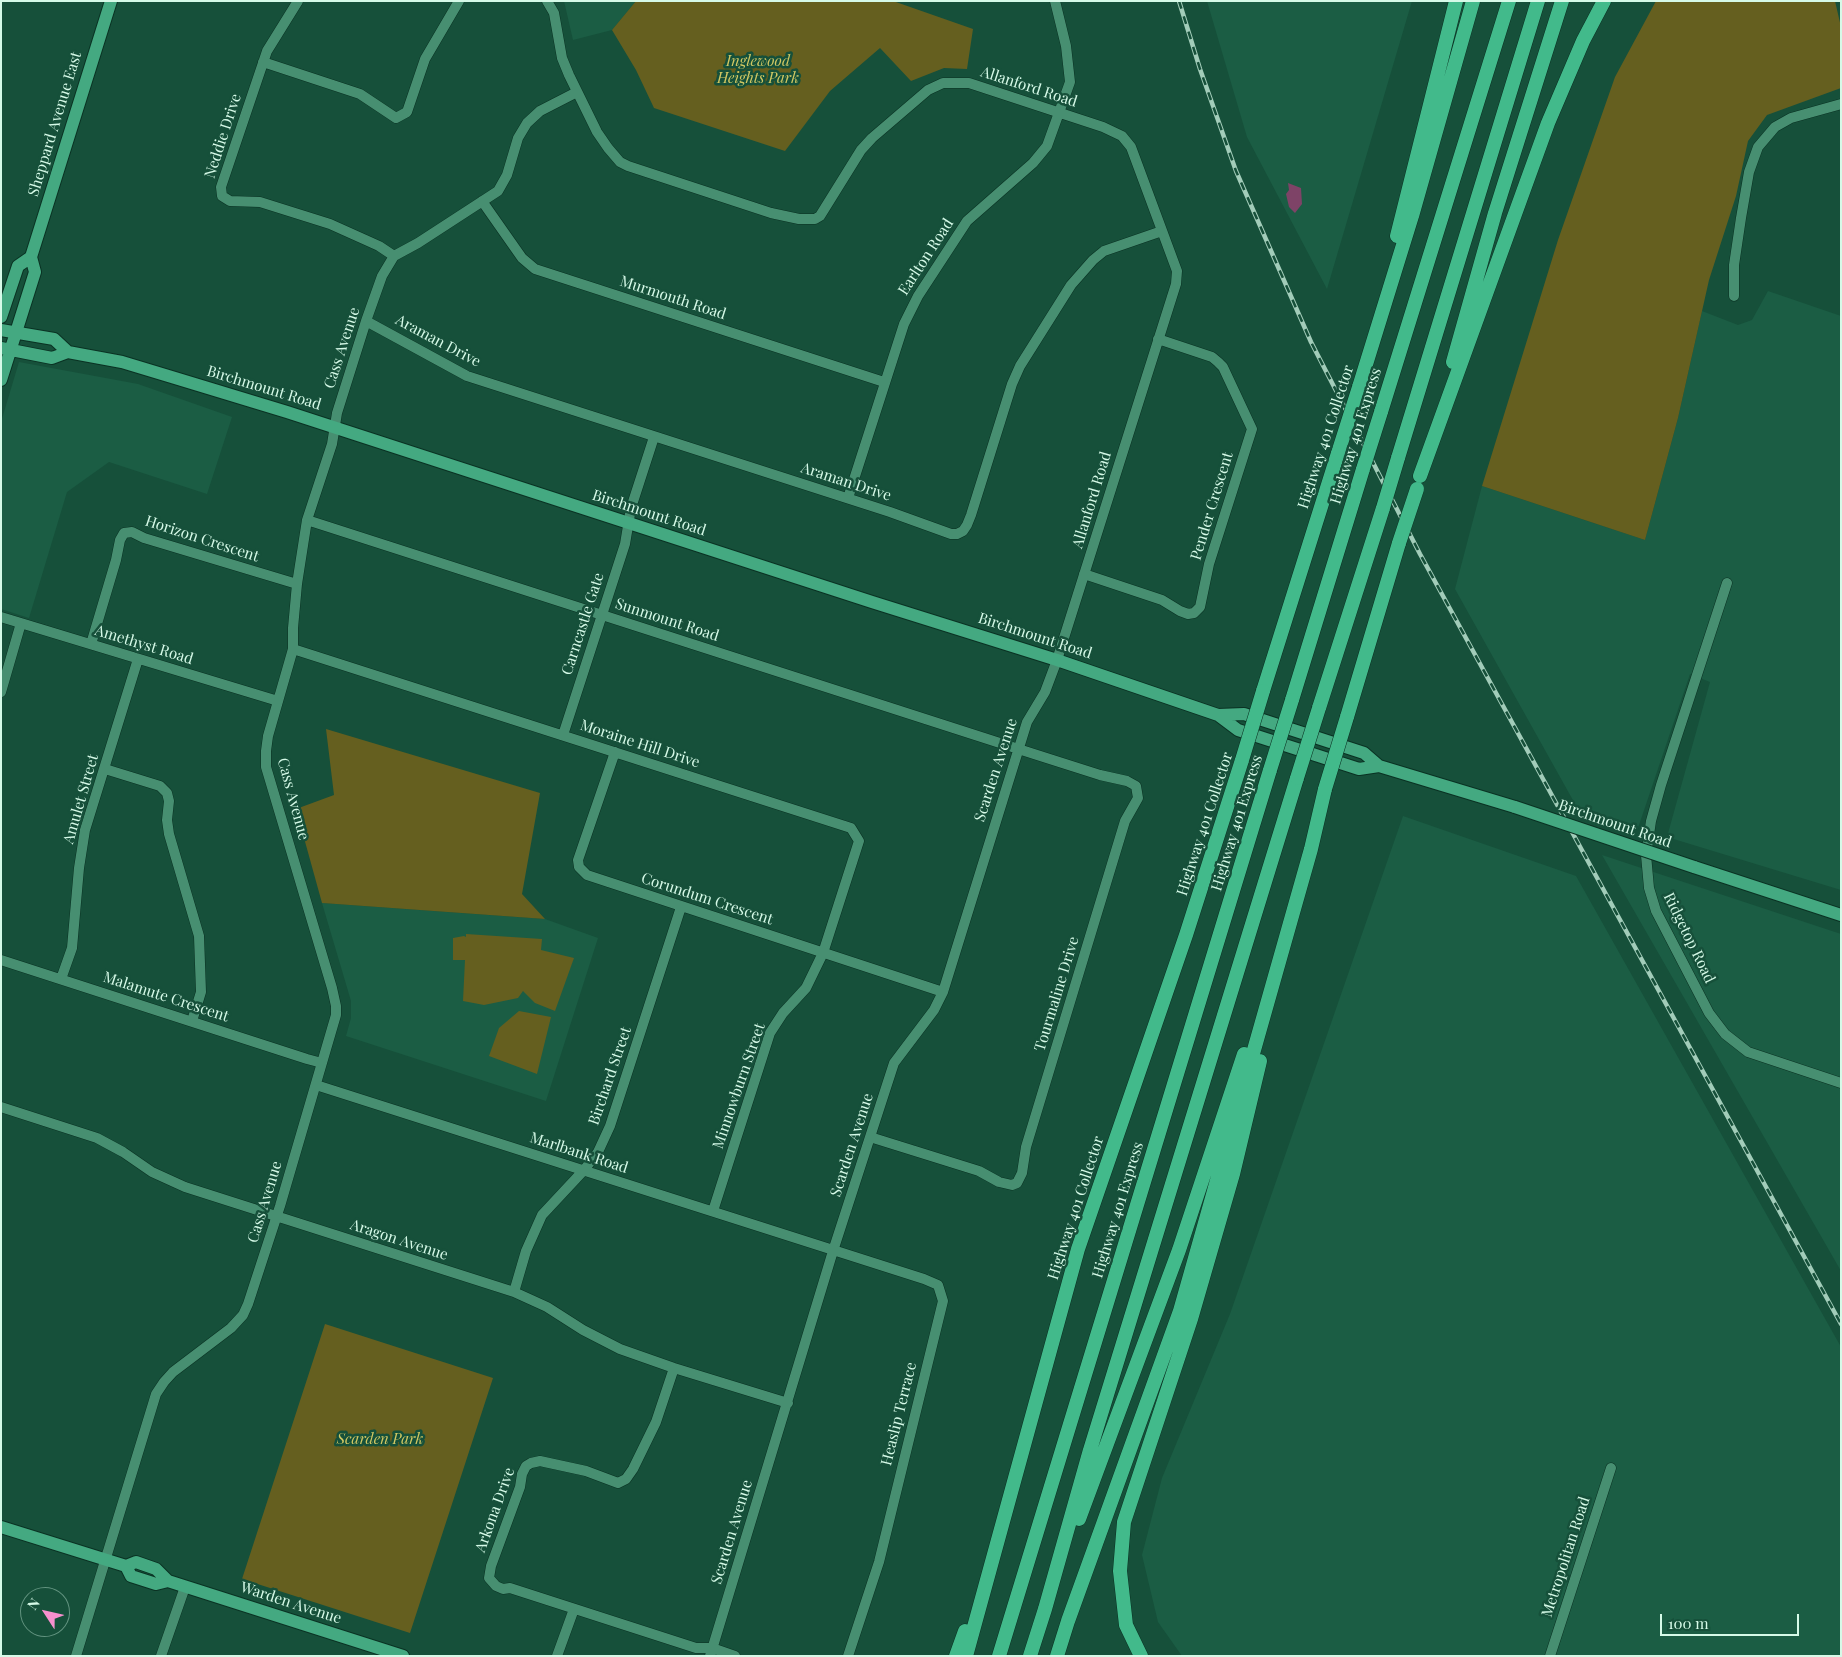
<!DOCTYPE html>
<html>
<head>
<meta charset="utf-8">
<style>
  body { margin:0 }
  #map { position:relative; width:1842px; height:1657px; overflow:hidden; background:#16503a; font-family:"Playfair Display",serif }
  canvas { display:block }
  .frame { position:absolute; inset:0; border:2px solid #d6fae8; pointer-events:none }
  .north { position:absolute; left:20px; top:1587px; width:50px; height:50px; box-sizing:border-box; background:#16503a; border:1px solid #639480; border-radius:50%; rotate:305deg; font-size:14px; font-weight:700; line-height:20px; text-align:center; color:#d6fae8 }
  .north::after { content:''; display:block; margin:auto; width:18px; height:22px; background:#f790ce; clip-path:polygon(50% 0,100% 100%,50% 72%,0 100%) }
  .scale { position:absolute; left:1660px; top:1614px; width:139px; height:22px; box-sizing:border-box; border:2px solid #d6fae8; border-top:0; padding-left:6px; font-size:15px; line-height:18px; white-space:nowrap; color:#d6fae8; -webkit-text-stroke:4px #16503a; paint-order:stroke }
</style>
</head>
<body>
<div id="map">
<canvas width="1842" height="1657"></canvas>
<div class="frame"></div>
<div class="north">N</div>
<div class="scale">100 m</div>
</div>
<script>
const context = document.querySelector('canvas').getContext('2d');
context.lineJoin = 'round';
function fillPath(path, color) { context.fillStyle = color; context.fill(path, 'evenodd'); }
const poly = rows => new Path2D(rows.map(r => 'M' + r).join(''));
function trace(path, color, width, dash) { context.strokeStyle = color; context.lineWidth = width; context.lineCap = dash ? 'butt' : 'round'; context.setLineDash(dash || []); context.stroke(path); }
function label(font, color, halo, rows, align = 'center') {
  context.font = font + ' "Playfair Display",serif'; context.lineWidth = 5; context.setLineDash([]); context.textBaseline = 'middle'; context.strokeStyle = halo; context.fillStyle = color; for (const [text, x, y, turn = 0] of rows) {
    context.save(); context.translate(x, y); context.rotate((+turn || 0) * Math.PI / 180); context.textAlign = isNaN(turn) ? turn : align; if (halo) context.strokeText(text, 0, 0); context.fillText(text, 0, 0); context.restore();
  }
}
const built = poly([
  [564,1,636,1,612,30,573,40],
  [1207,1,1412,1,1327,289,1247,137],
  [1768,291,1841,316,1841,890,1667,837,1710,682,1690,674,1638,828,1579,811,1455,589,1482,486,1645,540,1678,418,1702,311,1738,325,1752,320],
  [19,362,138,384,232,417,207,494,109,462,67,492,29,618,1,609,1,422],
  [1403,816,1576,876,1841,1347,1841,1656,1182,1656,1158,1622,1142,1555,1162,1478,1230,1314],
  [1602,855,1841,934,1841,1271],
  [322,903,545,919,598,938,546,1101,346,1036,351,1018,351,1001]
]);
const green = poly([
  [636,1,893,1,973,29,967,69,944,68,911,81,880,48,830,91,785,151,654,108,636,70,612,30],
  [1656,1,1835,1,1841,27,1841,88,1767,115,1748,141,1736,196,1709,280,1678,418,1645,540,1482,486,1558,240,1615,77],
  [326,729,540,793,522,894,545,919,322,903,296,809,334,795],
  [466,934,542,939,541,950,574,958,555,1011,535,1003,523,991,518,998,484,1005,463,1001,465,960,453,960,453,938,464,936,466,937],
  [519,1011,551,1017,537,1074,489,1056,499,1028],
  [325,1324,493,1378,410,1633,242,1579]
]);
const water = poly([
  [1288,183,1301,188,1302,204,1295,213,1289,207,1286,194,1289,190]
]);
const minor = poly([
  [298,1,267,51,221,187,222,196,230,201,260,202,330,224,379,246,394,256],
  [547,1,554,13,562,58,569,75,597,132,608,148,620,162,628,166,771,213,799,219,815,219,820,216,861,150,872,138,928,90,943,83,969,83,1103,127,1122,136,1131,147,1177,271,1176,284,1057,660,1045,692,1027,722,943,992,934,1010,894,1063,833,1251,710,1656],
  [263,62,360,94,396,118,407,112,425,59,459,1],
  [482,201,522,258,535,269,884,382],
  [1734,296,1734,265,1741,218,1749,172,1758,147,1775,127,1791,118,1841,104],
  [366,321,467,376,890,512,951,534,957,534,963,531,967,525,971,515,1012,384,1020,366,1071,285,1093,260,1104,251,1162,231],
  [848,498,904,324,918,296,967,221,1033,163,1047,146,1070,82,1066,46,1055,1],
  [307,520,1034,754,1100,775,1127,781,1136,786,1138,798,1125,821,1026,1147,1022,1173,1017,1183,1012,1185,999,1182,979,1171,870,1137],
  [1084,574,1162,600,1180,611,1188,614,1194,613,1200,607,1209,564,1252,429,1223,367,1218,362,1212,357,1158,339],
  [1727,583,1661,785,1651,821,1646,855,1649,888,1656,911,1709,1013,1725,1034,1748,1052,1841,1083],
  [1,617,278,701],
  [91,644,116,560,120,540,124,533,132,532,144,538,297,584],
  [293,649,851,828,859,841,823,953,806,988,783,1013,770,1033,713,1211],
  [1,692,21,623],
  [563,735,625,544,631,508,654,437],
  [615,752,578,860,579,867,587,875,943,992],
  [105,769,160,786,167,793,169,801,167,820,169,834,199,936,201,992,192,1021],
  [1,960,307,1059,322,1063],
  [61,979,72,948,79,868,85,830,138,659],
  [316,1085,924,1279,938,1285,943,1301,879,1562,848,1656],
  [1,1107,97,1138,123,1152,152,1172,185,1187,514,1292,547,1307,583,1330,620,1349,674,1368,788,1403],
  [514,1292,526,1251,542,1215,584,1170,598,1152,610,1126,681,907],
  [674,1368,656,1422,633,1469,626,1479,618,1483,586,1471,540,1461,531,1463,526,1466,522,1474,520,1487,491,1566,489,1578,496,1586,503,1589,510,1588,696,1648,712,1648,735,1656],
  [76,1656,156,1394,164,1382,173,1372,231,1328,243,1315,248,1304,280,1206,336,1015,336,1006,332,988,266,767,266,751,268,736,293,649,293,628,297,584,307,520,332,444,337,413,366,321,382,276,394,256,418,243,498,191,507,175,518,138,527,123,540,111,577,92],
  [161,1656,185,1587],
  [557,1656,574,1609],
  [1550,1656,1611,1468]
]);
const major = poly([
  [1,317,18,266,31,257],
  [1,330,54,339,68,352],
  [1,348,52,358,68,352,84,355,122,362,175,378,287,412,872,602,1057,660,1218,715,1238,730,1359,769,1379,766,1515,807],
  [1,380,35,272,31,257,111,1],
  [1218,715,1244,714,1364,753,1379,766],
  [1694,867,1841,915],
  [1,1527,126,1566,136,1562,156,1569,168,1581,403,1656],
  [126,1566,131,1576,156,1584,168,1581]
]);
const highway = poly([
  [1397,236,1456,1],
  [1453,362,1495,213,1562,1],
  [1359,387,1412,216,1473,1],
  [1381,412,1509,1],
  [1398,458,1538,1],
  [1420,476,1548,123,1583,41,1604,1],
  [1263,691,1338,453],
  [1292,700,1363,469],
  [1319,708,1383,508],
  [1347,717,1399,543],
  [1079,1519,1179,1250,1244,1054],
  [956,1656,965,1631],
  [966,1656,1078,1249,1186,935,1242,760],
  [999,1656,1270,770],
  [1030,1656,1045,1609,1090,1450,1297,778],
  [1057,1656,1068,1621,1180,1311,1311,849,1325,789],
  [1141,1656,1126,1625,1120,1571,1124,1522,1191,1319,1233,1174,1260,1061]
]);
const rail = poly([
  [1179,1,1200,69,1236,171,1311,342,1420,554,1841,1324]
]);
const majorBridge = poly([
  [1515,807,1694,867]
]);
const highwayBridge = poly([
  [1338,453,1359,387],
  [1363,469,1381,412],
  [1383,508,1398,458],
  [1399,543,1417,489],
  [1242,760,1263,691],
  [1270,770,1292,700],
  [1297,778,1319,708],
  [1325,789,1347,717]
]);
const parkNames = [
  ["Inglewood",758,61],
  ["Heights Park",758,78],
  ["Scarden Park",380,1439]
];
const streetNames = [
  ["Allanford Road",1029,87,18],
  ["Sheppard Avenue East",55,124,-73],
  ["Neddie Drive",223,136,-72],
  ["Earlton Road",926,257,-57],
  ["Murmouth Road",673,298,18],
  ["Araman Drive",438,341,28],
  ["Cass Avenue",342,348,-72],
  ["Birchmount Road",264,388,17],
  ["Highway 401 Express",1356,436,-73],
  ["Highway 401 Collector",1326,437,-72],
  ["Araman Drive",846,482,18],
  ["Allanford Road",1092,500,-73],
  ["Pender Crescent",1212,506,-73],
  ["Birchmount Road",649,513,18],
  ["Horizon Crescent",202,539,18],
  ["Sunmount Road",667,620,18],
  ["Carncastle Gate",583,624,-72],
  ["Birchmount Road",1035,636,18],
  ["Amethyst Road",144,645,17],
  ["Moraine Hill Drive",640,744,18],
  ["Scarden Avenue",996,770,-72],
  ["Amulet Street",81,799,-74],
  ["Cass Avenue",293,799,75],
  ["Highway 401 Express",1237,823,-73],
  ["Highway 401 Collector",1205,824,-72],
  ["Birchmount Road",1615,824,19],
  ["Corundum Crescent",707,899,18],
  ["Ridgetop Road",1689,938,64],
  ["Tourmaline Drive",1057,994,-73],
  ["Malamute Crescent",166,997,18],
  ["Birchard Street",610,1076,-71],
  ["Minnowburn Street",739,1086,-71],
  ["Scarden Avenue",852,1145,-72],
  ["Marlbank Road",579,1153,18],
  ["Cass Avenue",265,1202,-73],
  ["Highway 401 Collector",1076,1208,-72],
  ["Highway 401 Express",1118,1210,-73],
  ["Aragon Avenue",399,1240,18],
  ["Heaslip Terrace",899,1414,-76],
  ["Arkona Drive",495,1510,-70],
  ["Scarden Avenue",732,1532,-73],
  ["Metropolitan Road",1566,1557,-72],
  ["Warden Avenue",291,1603,18]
];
fillPath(built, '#1b5d44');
fillPath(green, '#655f1f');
fillPath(water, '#7e4367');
trace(minor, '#0a3223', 11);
trace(major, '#0a3223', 14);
trace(highway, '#0a3223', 15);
trace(minor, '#478f71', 10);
trace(major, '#44a981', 12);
trace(highway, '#42ba8b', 14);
trace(rail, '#a2ccb9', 4.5);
trace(rail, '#16503a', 2.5, [8]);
trace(majorBridge, '#0a3223', 14, []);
trace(highwayBridge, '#0a3223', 15, []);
trace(majorBridge, '#44a981', 12);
trace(highwayBridge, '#42ba8b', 14);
label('italic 15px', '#d2c863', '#16503a', parkNames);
label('15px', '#d6fae8', '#16503a', streetNames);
</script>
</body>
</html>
